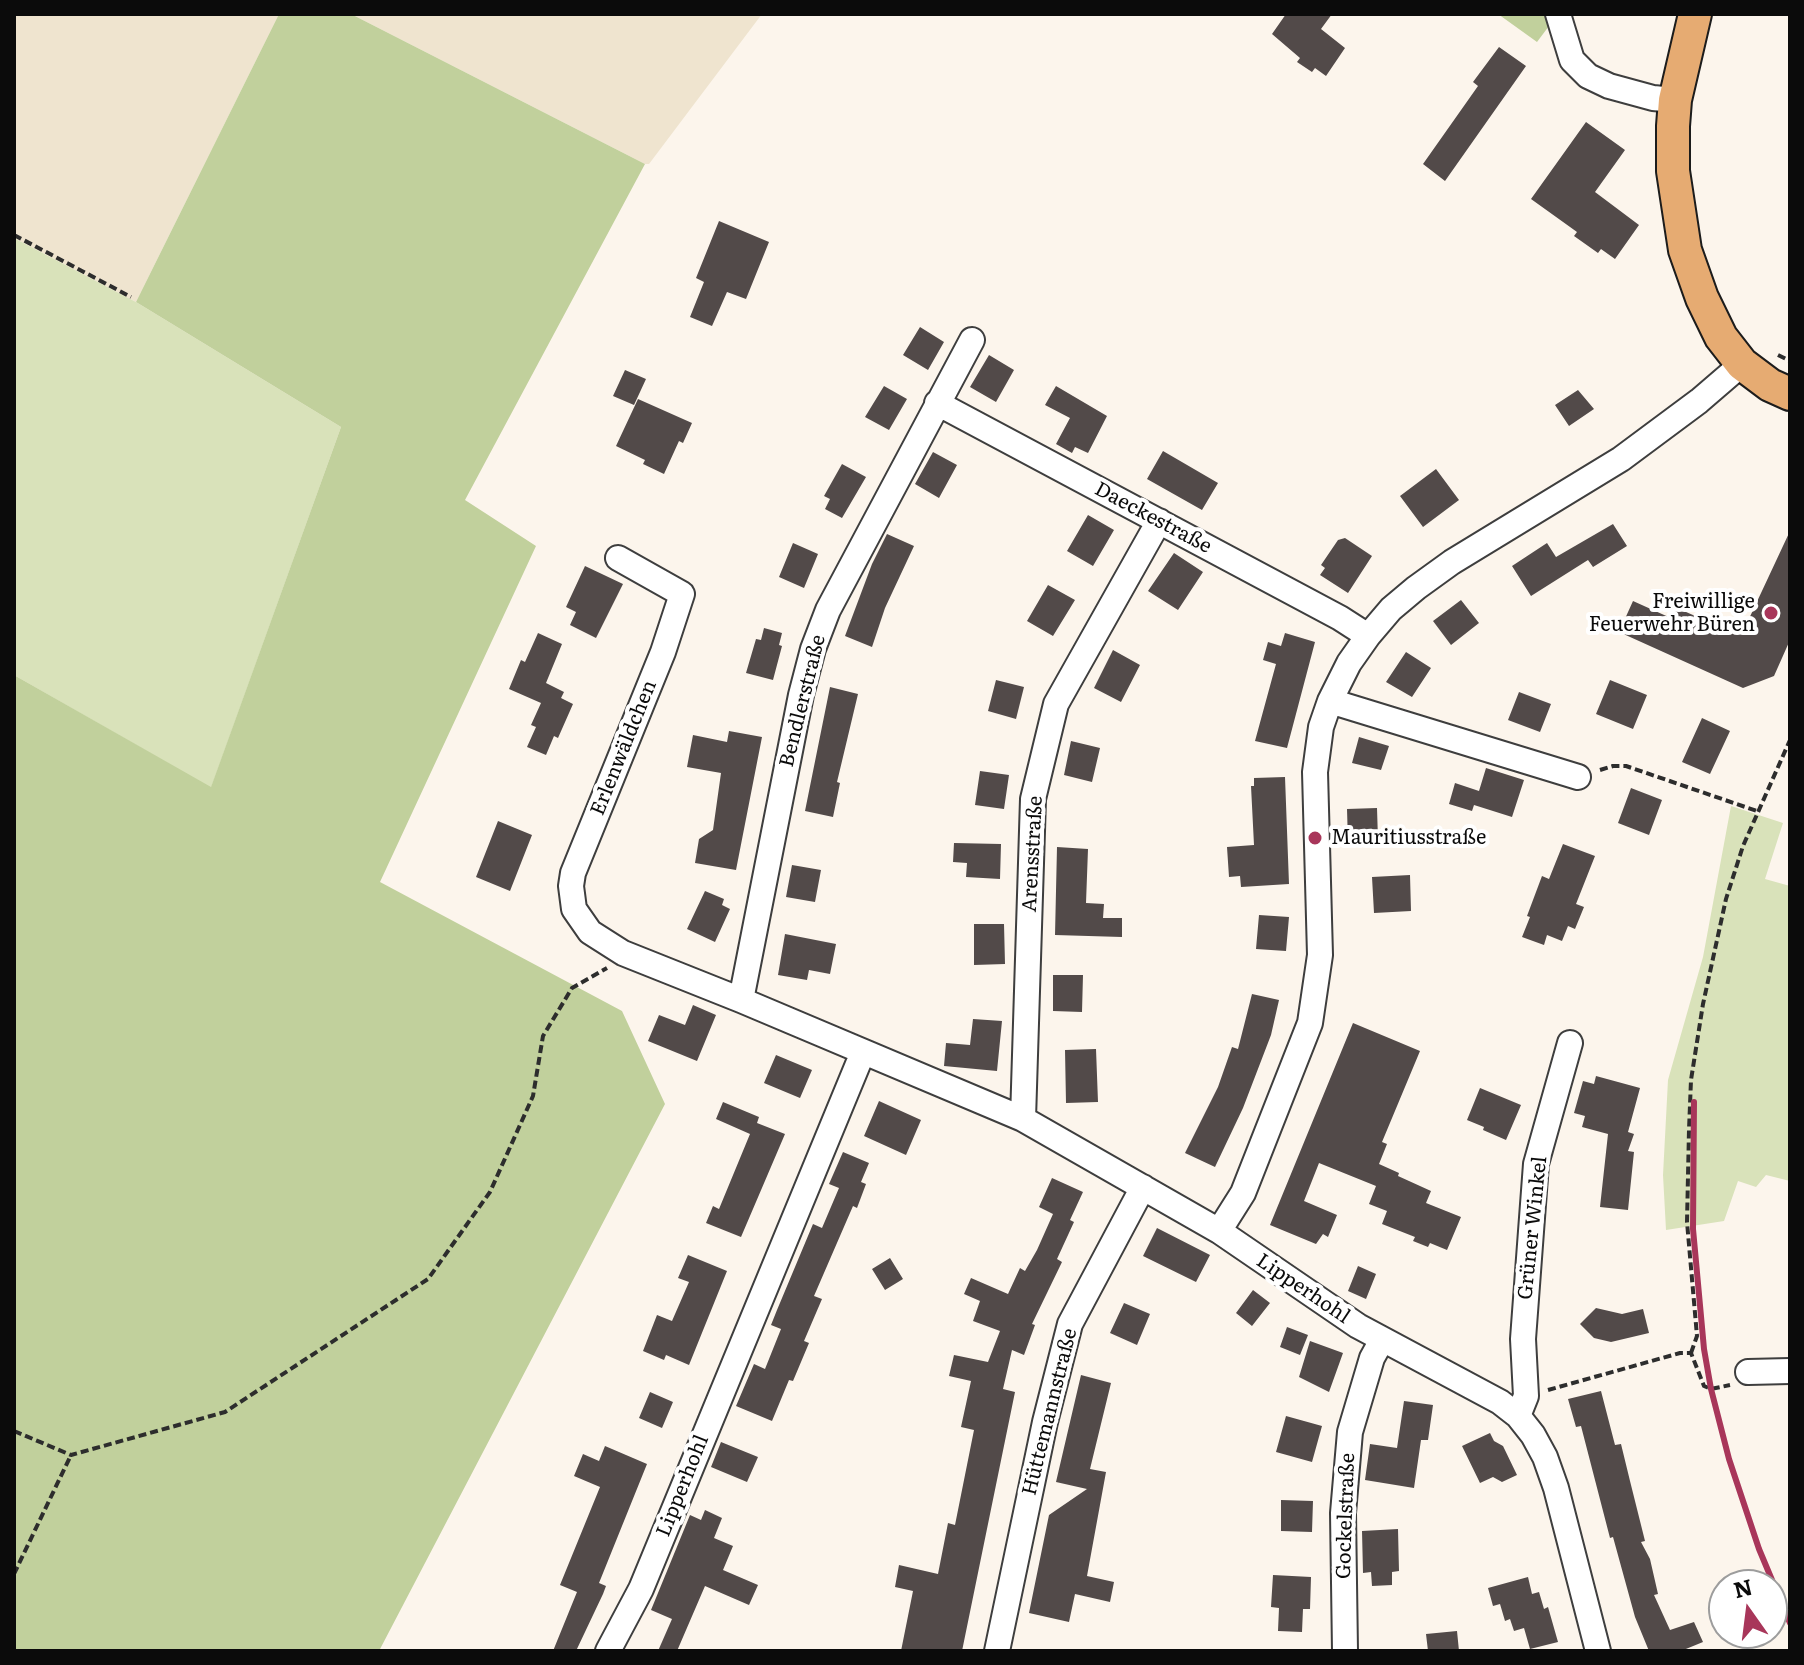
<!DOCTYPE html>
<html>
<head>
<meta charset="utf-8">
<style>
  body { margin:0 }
  #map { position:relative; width:1804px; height:1665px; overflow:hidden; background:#fcf5ec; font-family:Literata,serif }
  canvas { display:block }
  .frame { position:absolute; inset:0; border:16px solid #0b0b0b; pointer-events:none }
  .north { position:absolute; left:1708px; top:1569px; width:80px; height:80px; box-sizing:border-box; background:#fff; border:2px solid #9d9d9d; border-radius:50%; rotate:346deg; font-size:22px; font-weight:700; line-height:32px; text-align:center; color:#0b0b0b }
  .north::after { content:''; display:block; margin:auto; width:28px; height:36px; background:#a8365a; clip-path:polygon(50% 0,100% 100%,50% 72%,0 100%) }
</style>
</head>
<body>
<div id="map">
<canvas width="1804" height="1665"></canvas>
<div class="frame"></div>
<div class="north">N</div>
</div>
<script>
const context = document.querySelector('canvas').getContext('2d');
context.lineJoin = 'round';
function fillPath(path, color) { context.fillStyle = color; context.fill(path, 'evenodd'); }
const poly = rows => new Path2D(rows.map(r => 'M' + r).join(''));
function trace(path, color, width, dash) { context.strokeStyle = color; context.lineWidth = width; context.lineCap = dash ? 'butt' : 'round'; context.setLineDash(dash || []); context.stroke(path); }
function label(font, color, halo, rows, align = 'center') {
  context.font = font + ' Literata,serif'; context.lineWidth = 8; context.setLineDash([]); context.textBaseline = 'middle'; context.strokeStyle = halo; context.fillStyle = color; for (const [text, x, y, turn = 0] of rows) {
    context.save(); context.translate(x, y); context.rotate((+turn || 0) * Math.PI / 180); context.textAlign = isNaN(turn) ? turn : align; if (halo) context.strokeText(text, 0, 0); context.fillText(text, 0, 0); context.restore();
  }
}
const farmland = poly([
  [14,14,279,14,136,302,14,238],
  [351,14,762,14,649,164,645,164]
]);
const green = poly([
  [14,238,136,302,341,427,211,788,14,675],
  [1731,806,1783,823,1765,879,1790,886,1790,1181,1766,1175,1756,1187,1738,1181,1724,1221,1666,1230,1663,1175,1668,1080,1703,957]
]);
const forest = poly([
  [279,14,351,14,645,164,465,500,536,546,380,882,622,1011,665,1104,379,1651,14,1651,14,675,211,787,341,427,136,302],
  [1498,14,1558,14,1537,42]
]);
const building = poly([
  [1286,14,1332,14,1321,29,1345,48,1326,76,1315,68,1312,72,1297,62,1300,58,1272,34],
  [1499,47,1526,66,1445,181,1423,164,1478,86,1473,82],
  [1586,122,1625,150,1595,192,1639,225,1615,259,1601,249,1598,253,1574,236,1577,232,1531,199],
  [719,221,769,242,746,299,727,292,712,326,690,317,704,282,696,278],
  [920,327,944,342,928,370,903,355],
  [989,355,1014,370,996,402,970,387],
  [625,370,646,379,634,405,613,396],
  [884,386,907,399,889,430,865,417],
  [1056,386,1107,416,1088,453,1075,447,1072,453,1056,444,1070,418,1045,405],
  [1578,390,1594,409,1569,426,1555,405],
  [638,399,692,423,683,443,679,441,664,474,643,464,645,460,616,446],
  [1163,451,1218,483,1202,510,1147,479],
  [933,452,957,465,939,498,915,484],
  [842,464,866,477,842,518,825,509,830,499,824,496],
  [1436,469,1459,500,1423,527,1400,496],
  [1088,515,1114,530,1093,566,1067,551],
  [1613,524,1627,546,1593,567,1588,560,1531,596,1512,566,1547,543,1556,557],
  [1790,531,1790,640,1774,676,1743,688,1619,632,1633,601,1673,619,1677,608,1727,630,1747,623],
  [887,534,914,546,885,608,872,647,845,636,872,564],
  [1345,538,1372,556,1348,593,1320,575,1325,568,1321,565,1338,540],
  [793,543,818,554,804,588,779,577],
  [1174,553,1203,572,1178,610,1148,591],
  [585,566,623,584,596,638,570,625,576,612,566,607],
  [1048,585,1075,600,1053,636,1027,621],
  [1461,600,1479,623,1451,645,1433,621],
  [764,628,782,633,779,645,782,646,773,680,746,673,756,639,761,640],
  [538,633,562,644,546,683,564,692,561,698,573,704,558,738,554,736,546,755,527,747,536,727,531,725,541,703,509,689,521,660,525,662],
  [1285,633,1315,642,1287,748,1255,741,1276,664,1263,660,1268,642,1281,646],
  [1113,650,1140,665,1121,702,1094,688],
  [1406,652,1431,668,1412,697,1386,682],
  [996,680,1024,687,1016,719,988,711],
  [1610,680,1647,695,1633,729,1596,714],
  [830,687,858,694,837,782,840,783,833,817,805,811],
  [1519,692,1551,704,1540,732,1508,720],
  [1702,718,1730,731,1710,774,1682,762],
  [729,731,762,737,736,870,695,863,699,839,713,830,721,773,687,767,693,735,727,742],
  [1359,737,1389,746,1381,770,1352,763],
  [1071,741,1100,748,1092,782,1064,775],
  [1486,768,1524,780,1512,817,1474,805,1472,811,1449,804,1455,783,1479,791],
  [980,771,1009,775,1004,809,975,805],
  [1285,777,1289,884,1241,887,1240,876,1229,877,1227,847,1254,845,1251,786,1254,786,1254,778],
  [1631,788,1662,800,1649,835,1618,823],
  [1377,808,1378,840,1348,843,1347,809],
  [498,821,532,835,510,891,476,877],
  [954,843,1001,844,1000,879,966,877,967,863,953,862],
  [1563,844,1595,856,1576,904,1584,907,1575,929,1568,926,1562,941,1547,935,1544,945,1522,937,1530,917,1527,916,1542,876,1549,879],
  [1057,847,1088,849,1086,903,1104,904,1103,918,1122,918,1122,937,1055,935],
  [792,865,821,870,815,902,786,897],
  [1410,875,1411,911,1374,913,1372,877],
  [705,891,724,899,722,905,730,909,715,942,687,929],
  [1259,915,1289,917,1286,951,1256,949],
  [974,924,1004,924,1005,964,974,965],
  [785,934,836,944,830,974,809,970,807,980,778,975],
  [1053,975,1083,975,1082,1012,1053,1011],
  [1252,994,1279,1000,1271,1035,1243,1108,1215,1167,1185,1153,1218,1087,1232,1047,1238,1049],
  [693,1005,716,1015,697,1061,648,1041,659,1015,685,1025],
  [973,1019,1002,1021,997,1071,944,1066,946,1043,970,1045],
  [1353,1023,1420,1051,1382,1142,1387,1144,1379,1164,1399,1173,1398,1176,1431,1191,1426,1203,1461,1217,1447,1250,1430,1243,1428,1247,1413,1241,1415,1237,1382,1224,1387,1211,1369,1204,1376,1186,1319,1163,1304,1201,1337,1215,1328,1237,1323,1234,1316,1244,1270,1225],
  [1096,1049,1098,1102,1066,1103,1065,1050],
  [776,1055,812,1070,800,1098,764,1083],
  [1596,1076,1640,1088,1628,1132,1634,1134,1628,1151,1634,1152,1628,1210,1600,1207,1608,1134,1582,1127,1585,1116,1574,1113,1583,1081,1594,1084],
  [1480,1088,1521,1105,1506,1140,1483,1130,1484,1127,1467,1120],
  [879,1101,921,1120,906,1155,864,1136],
  [723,1102,759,1117,757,1123,785,1134,741,1237,706,1223,713,1206,719,1209,750,1134,716,1119],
  [843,1152,869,1163,861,1182,866,1184,857,1208,853,1206,814,1296,822,1299,804,1341,809,1343,793,1381,789,1380,772,1421,736,1406,754,1364,765,1369,781,1329,771,1325,777,1310,813,1224,822,1228,839,1188,829,1184],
  [1052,1178,1083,1192,1070,1220,1074,1222,1057,1259,1062,1262,1032,1324,1035,1325,1024,1355,1012,1350,1003,1389,1015,1392,962,1651,901,1651,913,1591,895,1587,899,1565,938,1574,948,1523,955,1525,974,1430,961,1427,971,1381,949,1376,954,1355,988,1362,1000,1331,973,1321,980,1301,964,1294,971,1278,1008,1294,1020,1268,1025,1271,1037,1250,1053,1214,1039,1207],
  [1157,1228,1210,1255,1196,1282,1143,1256],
  [688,1255,727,1271,689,1365,666,1355,664,1360,643,1351,657,1315,672,1321,689,1282,678,1278],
  [890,1258,903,1279,885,1290,872,1269],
  [1358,1266,1376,1274,1366,1299,1348,1291],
  [1253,1290,1270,1303,1252,1326,1236,1313],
  [1124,1303,1150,1314,1137,1345,1110,1333],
  [1596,1308,1622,1314,1643,1309,1649,1333,1611,1342,1594,1338,1580,1324],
  [1287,1327,1308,1335,1300,1355,1280,1347],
  [1310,1341,1343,1353,1329,1392,1299,1377],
  [1081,1375,1111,1383,1090,1469,1106,1472,1087,1576,1114,1582,1110,1602,1075,1594,1069,1622,1029,1613,1049,1515,1087,1489,1056,1482],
  [1601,1391,1615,1445,1621,1444,1630,1481,1645,1541,1641,1542,1650,1559,1658,1594,1654,1595,1670,1630,1694,1622,1703,1642,1681,1651,1649,1651,1635,1617,1613,1537,1610,1538,1581,1426,1576,1427,1568,1399],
  [650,1392,673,1402,662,1428,639,1418],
  [1404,1401,1433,1405,1428,1440,1421,1440,1414,1488,1365,1480,1370,1444,1397,1448],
  [1286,1416,1322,1426,1312,1462,1276,1452],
  [1490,1433,1494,1441,1503,1446,1517,1475,1502,1482,1493,1477,1480,1483,1462,1446],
  [721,1442,758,1457,747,1482,711,1467],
  [605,1446,647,1464,599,1583,606,1586,603,1594,576,1651,553,1651,577,1592,560,1585,600,1487,574,1476,583,1454,599,1461],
  [1281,1500,1313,1501,1312,1532,1281,1531],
  [705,1510,722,1518,714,1538,733,1546,723,1570,758,1585,749,1605,705,1586,677,1651,658,1651,672,1619,651,1610,690,1515,701,1520],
  [1398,1529,1399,1571,1392,1572,1392,1585,1372,1586,1371,1572,1363,1573,1362,1531],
  [1273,1575,1311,1577,1310,1609,1303,1609,1302,1632,1278,1631,1279,1608,1271,1607],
  [1528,1577,1532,1594,1539,1592,1544,1609,1548,1607,1558,1642,1530,1649,1524,1628,1514,1631,1510,1619,1505,1621,1500,1604,1493,1606,1488,1588],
  [1457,1631,1459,1651,1428,1651,1426,1634]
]);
const path = poly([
  [14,235,131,297],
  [1778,355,1790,361],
  [1600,770,1613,766,1626,766,1757,811],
  [1691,1353,1697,1336,1687,1222,1689,1130,1691,1080,1703,1004,1726,899,1743,846,1790,740],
  [1548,1390,1680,1353,1691,1353,1704,1386,1711,1389,1730,1385],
  [14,1431,71,1455,225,1412,428,1279,490,1192,533,1096,543,1036,572,988,607,968],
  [14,1574,71,1455]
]);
const minor = poly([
  [1558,14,1572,60,1588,76,1609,86,1653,98,1675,100],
  [937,403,1340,618,1368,636],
  [618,558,682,594,663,652,573,873,571,886,574,909,590,932,623,953,741,1000,1023,1119,1219,1231,1358,1326,1500,1402,1518,1416,1533,1435,1545,1457,1556,1488,1598,1651],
  [1330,701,1578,777],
  [741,1000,801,695,813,649,828,610,972,340],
  [1023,1119,1033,799,1056,704,1159,521],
  [1219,1231,1243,1193,1310,1023,1320,955,1315,772,1321,727,1330,701,1349,663,1368,636,1391,609,1416,588,1452,562,1621,459,1699,401,1742,364],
  [1748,1372,1790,1371],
  [1518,1416,1526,1396,1523,1339,1536,1164,1570,1043],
  [608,1651,641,1589,863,1052],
  [997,1651,1045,1422,1070,1324,1143,1187],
  [1345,1651,1343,1513,1350,1432,1372,1358,1382,1340]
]);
const major = poly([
  [1695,14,1675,100,1673,126,1673,171,1685,250,1702,298,1721,337,1742,364,1770,385,1790,394]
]);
const rail = poly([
  [1694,1102,1693,1229,1704,1349,1711,1389,1729,1459,1759,1549,1790,1623]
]);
const markers = [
  [1771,613,8,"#a8365a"],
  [1315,838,8,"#a8365a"]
];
const streetNames = [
  ["Daeckestraße",1153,518,28],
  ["Bendlerstraße",803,701,-76],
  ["Erlenwäldchen",624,748,-68],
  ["Arensstraße",1033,854,-87],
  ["Grüner Winkel",1533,1228,-84],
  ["Lipperhohl",1303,1289,34],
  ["Hüttemannstraße",1050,1412,-76],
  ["Lipperhohl",683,1486,-68],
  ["Gockelstraße",1346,1516,-88]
];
const poiNames = [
  ["Freiwillige",1755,602],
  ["Feuerwehr Büren",1755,625],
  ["Mauritiusstraße",1331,838,"left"]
];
fillPath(farmland, '#efe4cf');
fillPath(green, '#d9e2ba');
fillPath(forest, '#c1d09c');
fillPath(building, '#524a49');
trace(minor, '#3e3e3e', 28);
trace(major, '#1c1c1c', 36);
trace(path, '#2d2d2d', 4, [8, 4]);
trace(minor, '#fff', 24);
trace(major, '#e6ab72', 32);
trace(rail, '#a8365a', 6);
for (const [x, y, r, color] of markers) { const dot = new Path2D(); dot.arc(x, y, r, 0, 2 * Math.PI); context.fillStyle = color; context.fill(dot); trace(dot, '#fff', 3); }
label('20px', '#0b0b0b', '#fff', streetNames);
label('20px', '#0b0b0b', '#fff', poiNames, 'right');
</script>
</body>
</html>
